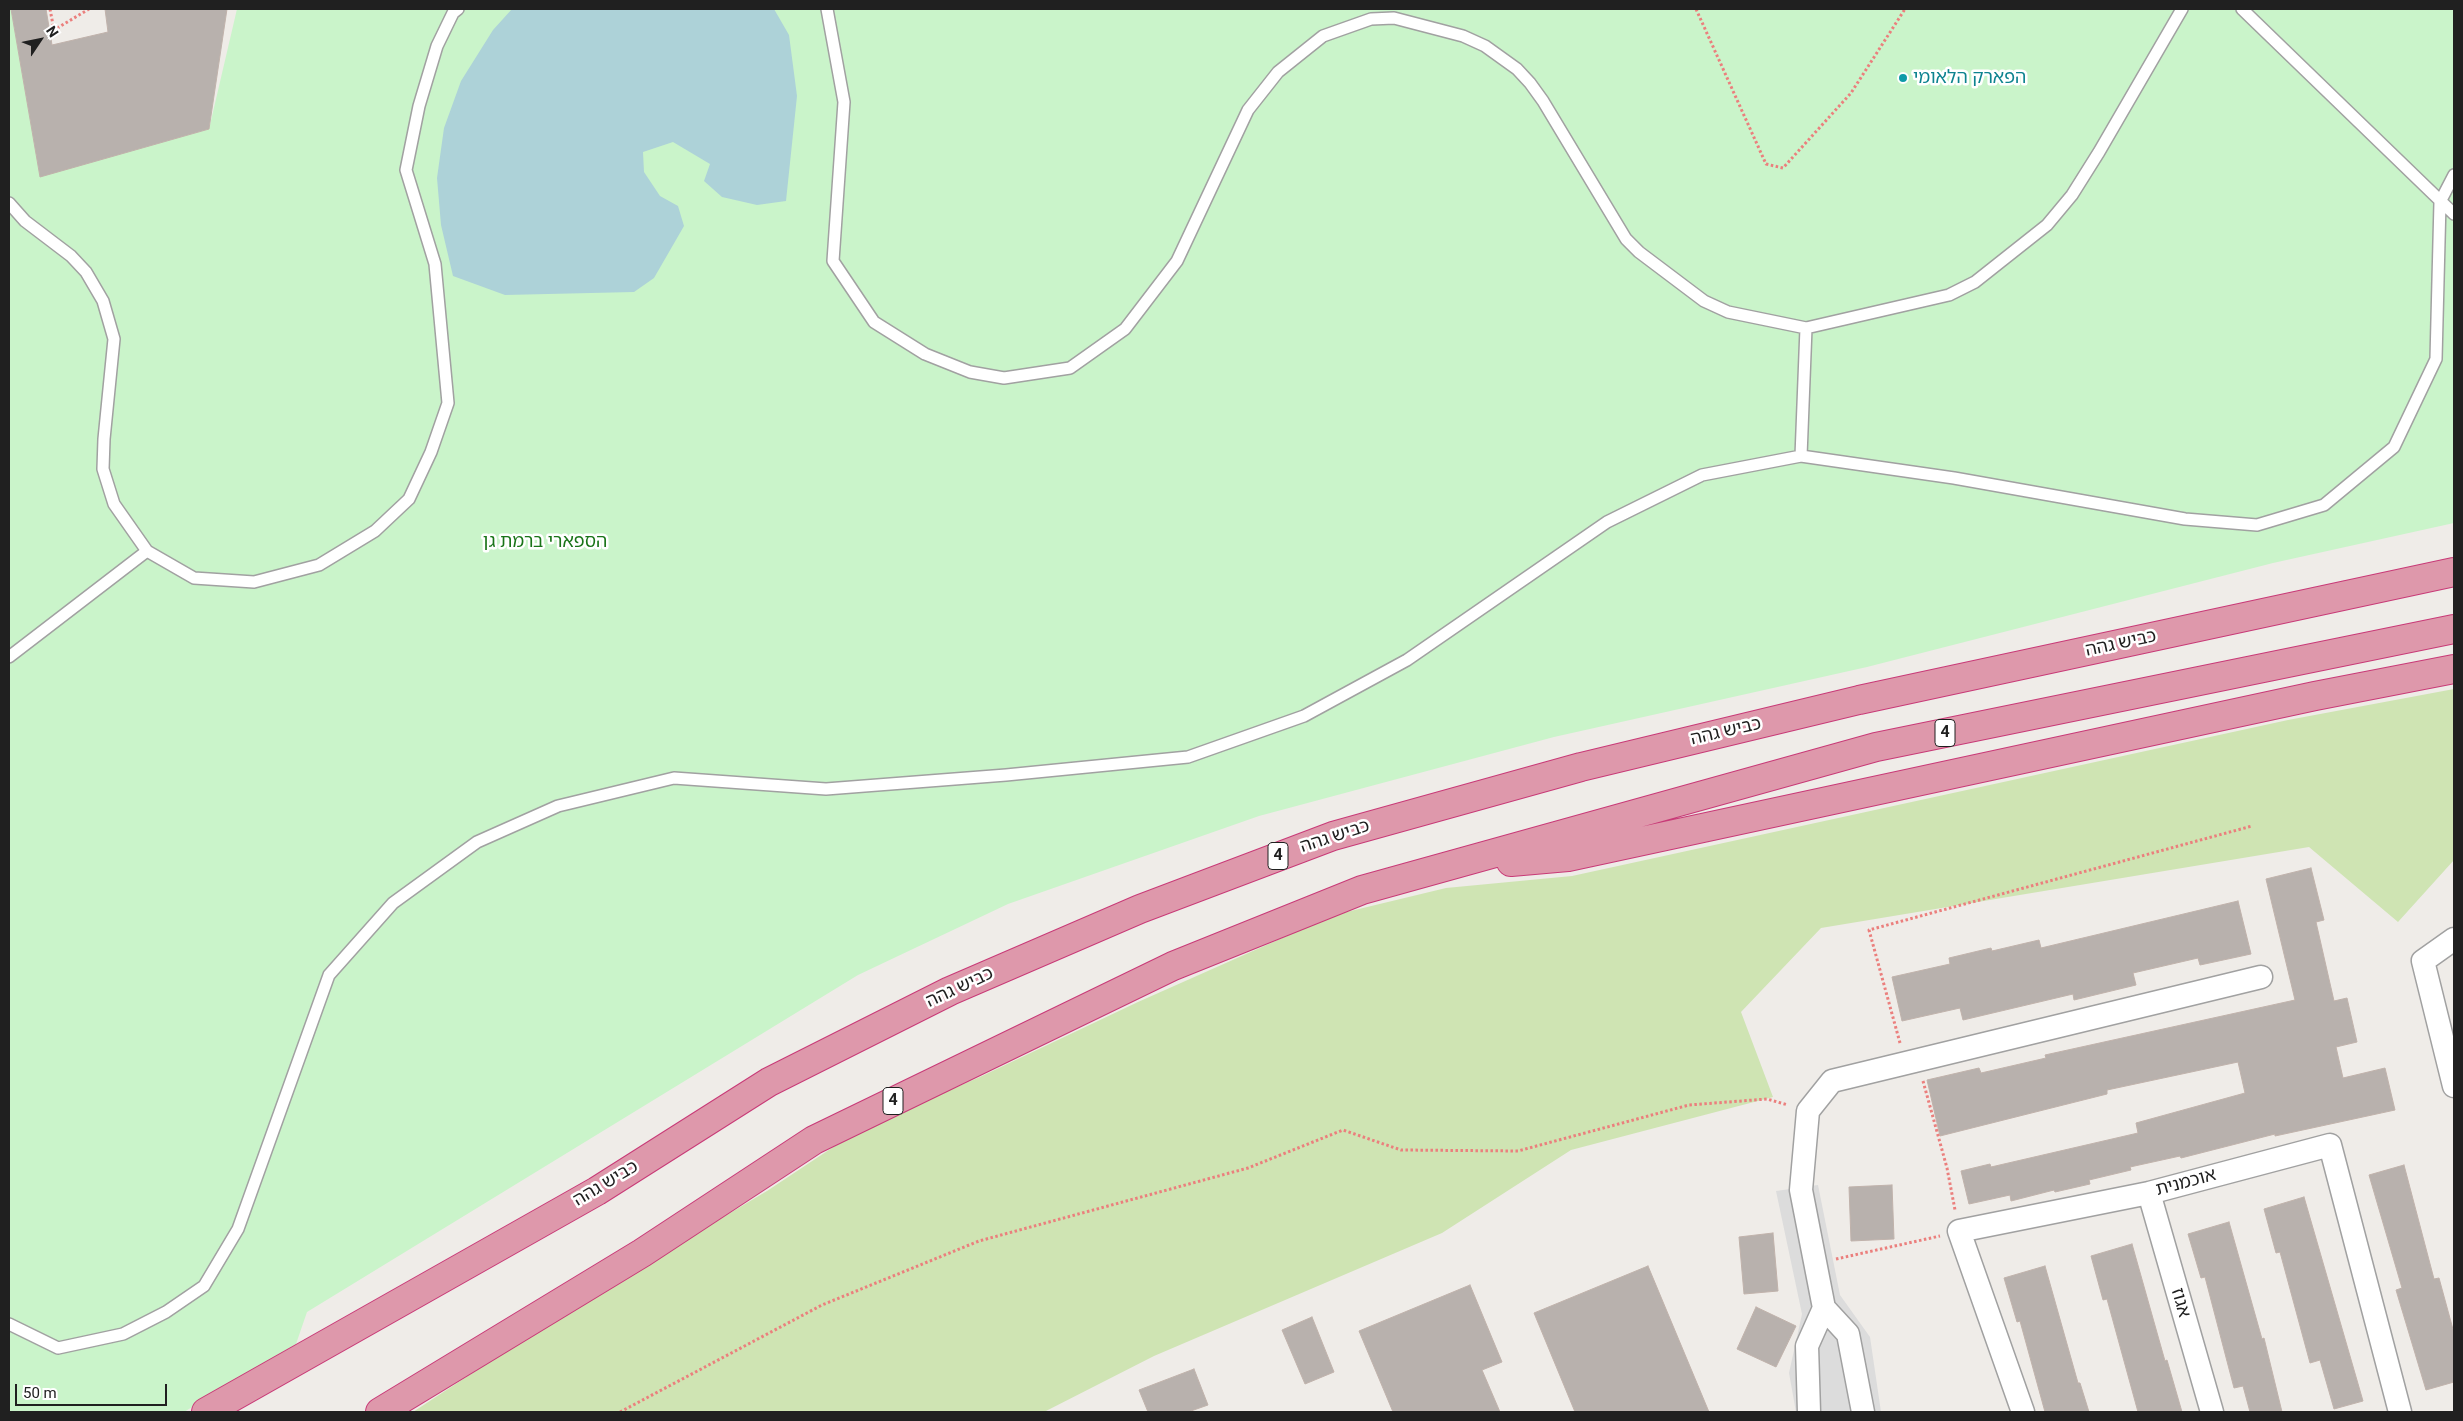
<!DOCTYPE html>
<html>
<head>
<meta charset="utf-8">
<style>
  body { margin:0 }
  #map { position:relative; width:2463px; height:1421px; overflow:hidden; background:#efece8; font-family:Roboto,sans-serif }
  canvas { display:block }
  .frame { position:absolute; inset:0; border:10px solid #202020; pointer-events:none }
  .north { position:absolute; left:15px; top:15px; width:50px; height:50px; -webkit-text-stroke:4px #fff; paint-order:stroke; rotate:56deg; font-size:14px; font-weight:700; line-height:20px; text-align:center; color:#202020 }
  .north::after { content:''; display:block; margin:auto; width:18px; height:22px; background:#202020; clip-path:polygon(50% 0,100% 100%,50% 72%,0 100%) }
  .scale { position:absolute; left:15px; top:1384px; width:152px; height:22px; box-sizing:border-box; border:2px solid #202020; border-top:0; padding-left:6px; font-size:15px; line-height:18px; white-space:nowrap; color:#202020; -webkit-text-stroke:4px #fff; paint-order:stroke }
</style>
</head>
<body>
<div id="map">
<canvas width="2463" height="1421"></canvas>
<div class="frame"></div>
<div class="north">N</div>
<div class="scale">50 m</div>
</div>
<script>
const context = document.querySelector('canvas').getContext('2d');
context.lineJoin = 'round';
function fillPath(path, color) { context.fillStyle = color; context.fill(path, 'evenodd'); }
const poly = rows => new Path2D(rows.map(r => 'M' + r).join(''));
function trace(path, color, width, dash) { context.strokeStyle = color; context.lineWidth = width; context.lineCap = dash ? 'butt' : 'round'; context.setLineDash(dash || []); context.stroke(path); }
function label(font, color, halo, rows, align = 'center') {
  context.font = font + ' Roboto,"Noto Sans Hebrew",sans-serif'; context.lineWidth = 5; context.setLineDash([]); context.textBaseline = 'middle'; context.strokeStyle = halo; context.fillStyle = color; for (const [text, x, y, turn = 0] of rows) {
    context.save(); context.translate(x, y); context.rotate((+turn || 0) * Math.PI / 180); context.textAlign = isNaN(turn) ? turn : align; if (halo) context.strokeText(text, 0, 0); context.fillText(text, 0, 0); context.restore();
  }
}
const grass = poly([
  [2454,689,2454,860,2398,922,2309,847,1821,928,1741,1012,1773,1097,1571,1150,1442,1233,1154,1356,1044,1412,413,1412,579,1303,767,1191,859,1130,982,1076,1138,1002,1334,915,1446,888,1572,876,2288,720]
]);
const park = poly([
  [9,9,11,9,40,176,209,129,237,9,2454,9,2454,523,2273,563,1867,667,1554,737,1259,816,1008,904,858,975,307,1312,296,1344,184,1412,9,1412]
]);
const parking = poly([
  [1818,1185,1840,1295,1870,1337,1881,1412,1796,1412,1789,1373,1802,1314,1776,1191]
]);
const water = poly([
  [512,9,774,9,789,35,797,96,786,201,757,205,722,197,704,181,710,164,673,142,643,152,644,172,660,196,678,206,684,226,654,278,634,292,505,295,453,276,441,225,437,178,444,128,461,81,493,30]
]);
const building = poly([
  [11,9,46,9,52,45,108,32,105,9,227,9,209,129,40,177,11,9],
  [2311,868,2324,920,2316,922,2334,1001,2347,998,2357,1042,2336,1047,2343,1078,2385,1068,2395,1110,2275,1136,2275,1134,2181,1158,2180,1156,2130,1167,2131,1170,2089,1180,2090,1184,2055,1192,2054,1190,2011,1201,2010,1195,1969,1204,1961,1171,1990,1164,1991,1167,2138,1133,2136,1123,2245,1093,2238,1062,2107,1090,2107,1094,1940,1136,1927,1080,1979,1068,1981,1073,2046,1058,2045,1055,2295,1000,2266,879,2311,868],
  [2238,901,2251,954,2200,965,2198,958,2133,973,2136,985,2074,1000,2073,994,1963,1020,1960,1008,1902,1021,1892,977,1950,964,1949,958,1991,948,1992,951,2039,940,2041,948,2238,901],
  [2404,1165,2434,1279,2439,1278,2454,1333,2454,1382,2426,1390,2396,1290,2402,1288,2369,1175,2404,1165],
  [1892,1185,1894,1239,1851,1241,1849,1187,1892,1185],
  [2304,1197,2363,1401,2334,1409,2320,1360,2310,1363,2280,1252,2276,1253,2264,1209,2304,1197],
  [2229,1222,2262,1339,2264,1338,2282,1412,2250,1412,2243,1386,2234,1388,2205,1277,2201,1278,2188,1234,2229,1222],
  [1773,1233,1778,1291,1744,1294,1739,1237,1773,1233],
  [2132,1244,2165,1361,2167,1360,2182,1412,2138,1412,2107,1299,2103,1300,2091,1256,2132,1244],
  [1648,1266,1709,1412,1575,1412,1534,1313,1648,1266],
  [2045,1266,2078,1383,2080,1383,2089,1412,2045,1412,2020,1321,2017,1322,2004,1278,2045,1266],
  [1470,1285,1502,1362,1482,1370,1500,1412,1393,1412,1359,1331,1470,1285],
  [1756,1307,1796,1326,1776,1367,1737,1349,1756,1307],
  [1312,1317,1334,1372,1305,1384,1282,1330,1312,1317],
  [1194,1369,1208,1405,1188,1412,1148,1412,1139,1390,1194,1369]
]);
const path = poly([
  [50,9,54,30,89,9],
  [1696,9,1766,164,1783,168,1851,93,1905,9],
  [1900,1043,1869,930,2252,826],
  [1923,1081,1947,1168,1955,1210],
  [1836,1259,1940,1236],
  [620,1412,822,1305,979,1241,1248,1168,1343,1130,1401,1150,1518,1151,1689,1105,1767,1099,1788,1105]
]);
const lane = poly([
  [827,9,844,102,833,261,874,322,925,354,970,372,1004,378,1070,368,1125,329,1177,261,1248,110,1278,72,1323,36,1371,19,1394,18,1463,36,1485,46,1517,69,1530,83,1543,101,1626,239,1639,252,1704,301,1728,312,1806,328,1949,295,1975,282,2047,225,2072,195,2099,152,2182,9],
  [2242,9,2454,214],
  [9,203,25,221,71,256,86,272,103,301,114,339,104,439,103,469,114,504,147,551,194,578,254,582,319,565,375,531,409,499,431,452,448,403,435,264,406,170,419,106,437,46,453,13,458,9],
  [1801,456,1806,328],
  [9,657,147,551],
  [9,1324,58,1348,123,1334,166,1312,204,1286,238,1229,329,975,393,903,477,842,558,806,674,778,826,789,1006,775,1188,757,1304,716,1407,660,1607,522,1702,475,1801,456,1954,478,2185,519,2257,525,2324,505,2394,447,2436,359,2440,202,2454,175]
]);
const street = poly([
  [2454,939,2423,961,2454,1086],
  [2149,1193,2212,1412],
  [1809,1412,1807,1346,1824,1308],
  [1863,1412,1848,1334,1824,1308,1801,1190,1808,1111,1832,1081,2261,977],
  [2023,1412,1959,1231,2149,1193,2330,1145,2400,1412]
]);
const highway = poly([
  [1511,862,1568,857,2315,696,2454,669],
  [206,1412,597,1191,769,1082,950,991,1140,909,1333,836,1581,767,1859,700,2454,572],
  [380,1412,642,1253,814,1140,1173,966,1362,890,1876,747,2454,629]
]);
const markers = [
  [1903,78,5,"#0f9aa8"]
];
const shields = [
  [1945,733,20],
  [1278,856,20],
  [893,1101,20]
];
const shieldNames = [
  ["4",1945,733],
  ["4",1278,856],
  ["4",893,1101]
];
const cultureNames = [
  ["הפארק הלאומי",1913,78]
];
const parkNames = [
  ["הספארי ברמת גן",545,542]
];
const streetNames = [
  ["כביש גהה",2121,644,-12],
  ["כביש גהה",1726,732,-13],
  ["כביש גהה",1335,837,-18],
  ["כביש גהה",960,988,-25],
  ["אוכמנית",2186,1183,-15],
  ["כביש גהה",606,1184,-31],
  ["אגוז",2180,1303,74]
];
fillPath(grass, '#cfe4b3');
fillPath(park, '#caf4ca');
fillPath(parking, '#dcdcdc');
fillPath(water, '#add2d8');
fillPath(building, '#b8b1ad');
trace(building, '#c0b2ab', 1);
trace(lane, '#a1a1a1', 14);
trace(street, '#a1a1a1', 25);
trace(highway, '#c83a77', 30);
trace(path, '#eb7f7d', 3, [2.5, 2.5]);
trace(lane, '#fff', 11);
trace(street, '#fff', 22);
trace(highway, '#de98ab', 28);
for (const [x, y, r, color] of markers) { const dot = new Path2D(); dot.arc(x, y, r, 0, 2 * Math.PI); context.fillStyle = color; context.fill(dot); trace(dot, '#fff', 2); }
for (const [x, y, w] of shields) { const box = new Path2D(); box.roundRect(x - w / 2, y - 13.5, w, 27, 4); context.fillStyle = '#fff'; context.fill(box); trace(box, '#202020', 1); }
label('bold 16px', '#202020', null, shieldNames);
label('18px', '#0d838f', '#fff', cultureNames, 'left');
label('18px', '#197418', '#fff', parkNames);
label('18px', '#202020', '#fff', streetNames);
</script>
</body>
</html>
